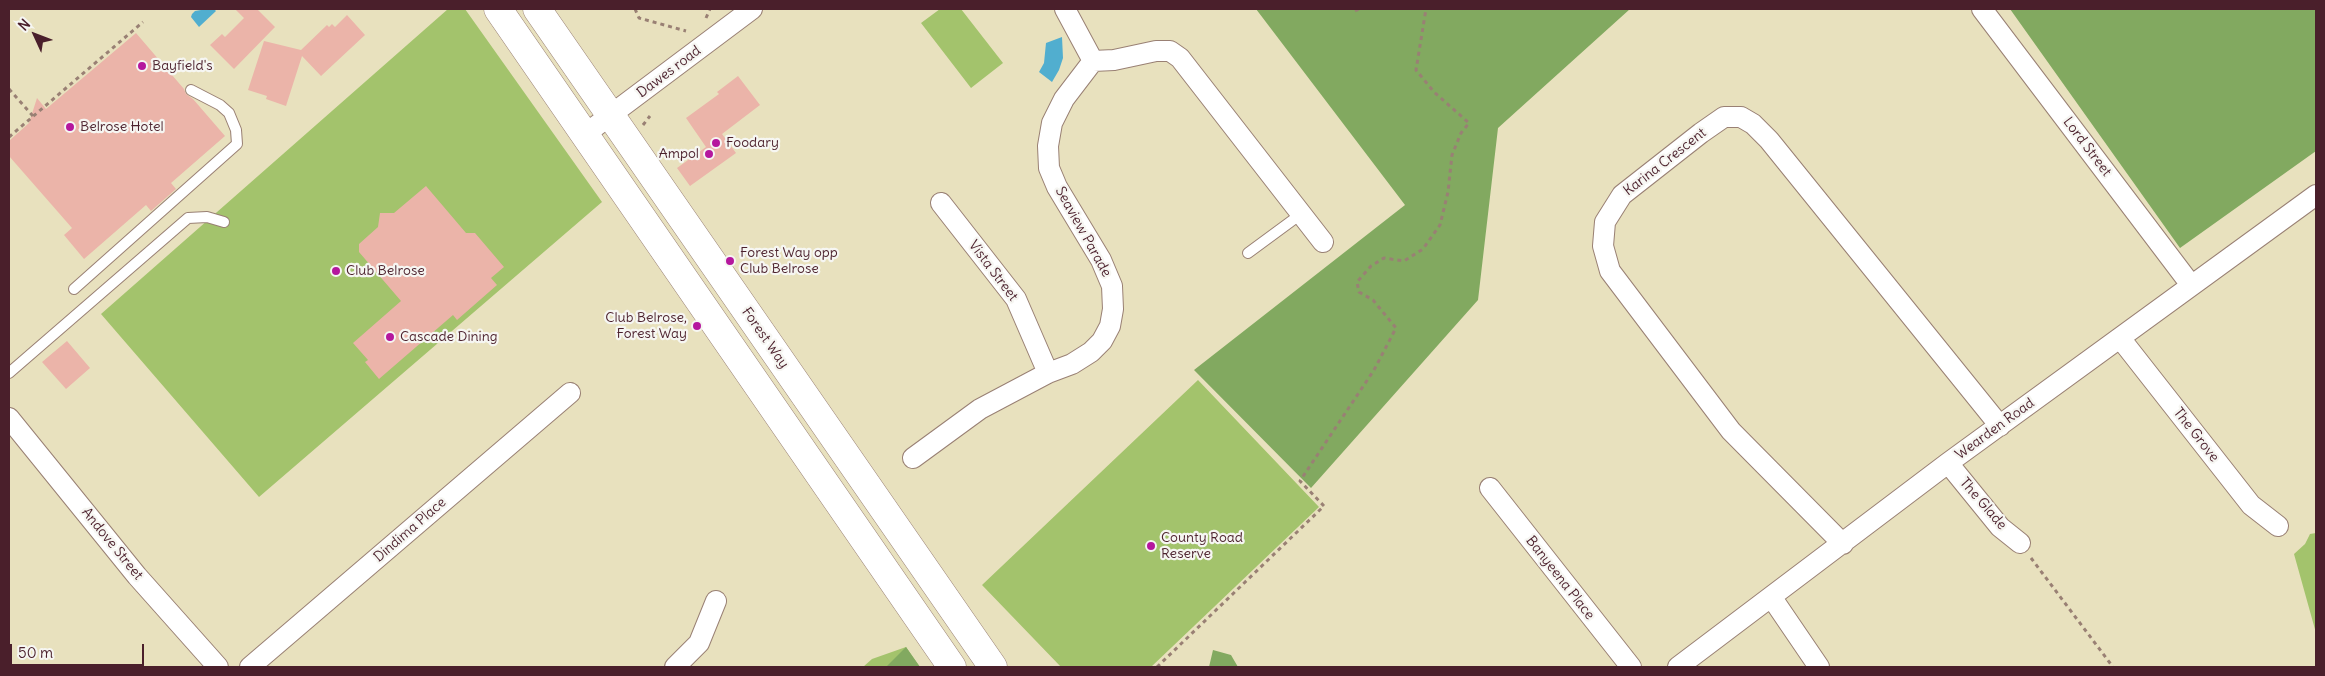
<!DOCTYPE html>
<html>
<head>
<meta charset="utf-8">
<style>
  body { margin:0 }
  #map { position:relative; width:2325px; height:676px; overflow:hidden; background:#e8e1be; font-family:Delius,sans-serif }
  canvas { display:block }
  .frame { position:absolute; inset:0; border:10px solid #4a1f2b; pointer-events:none }
  .north { position:absolute; left:10px; top:10px; width:50px; height:50px; -webkit-text-stroke:4px #f6f6f2; paint-order:stroke; rotate:313deg; font-size:14px; font-weight:700; line-height:20px; text-align:center; color:#4a1f2b }
  .north::after { content:''; display:block; margin:auto; width:18px; height:22px; background:#4a1f2b; clip-path:polygon(50% 0,100% 100%,50% 72%,0 100%) }
  .scale { position:absolute; left:10px; top:644px; width:134px; height:22px; box-sizing:border-box; border:2px solid #4a1f2b; border-top:0; padding-left:6px; font-size:15px; line-height:18px; white-space:nowrap; color:#4a1f2b; -webkit-text-stroke:4px #f6f6f2; paint-order:stroke }
</style>
</head>
<body>
<div id="map">
<canvas width="2325" height="676"></canvas>
<div class="frame"></div>
<div class="north">N</div>
<div class="scale">50 m</div>
</div>
<script>
const context = document.querySelector('canvas').getContext('2d');
context.lineJoin = 'round';
function fillPath(path, color) { context.fillStyle = color; context.fill(path, 'evenodd'); }
const poly = rows => new Path2D(rows.map(r => 'M' + r).join(''));
function trace(path, color, width, dash) { context.strokeStyle = color; context.lineWidth = width; context.lineCap = dash ? 'butt' : 'round'; context.setLineDash(dash || []); context.stroke(path); }
function label(font, color, halo, rows, align = 'center') {
  context.font = font + ' Delius,sans-serif'; context.lineWidth = 4.5; context.setLineDash([]); context.textBaseline = 'middle'; context.strokeStyle = halo; context.fillStyle = color; for (const [text, x, y, turn = 0] of rows) {
    context.save(); context.translate(x, y); context.rotate((+turn || 0) * Math.PI / 180); context.textAlign = isNaN(turn) ? turn : align; if (halo) context.strokeText(text, 0, 0); context.fillText(text, 0, 0); context.restore();
  }
}
const green = poly([
  [448,9,465,9,602,202,259,497,101,314],
  [940,9,961,9,1003,63,971,88,921,23],
  [1198,380,1319,507,1151,667,1061,667,982,585],
  [2316,533,2316,633,2294,554,2305,544,2310,534],
  [906,647,920,667,863,667,872,659]
]);
const forest = poly([
  [1256,9,1630,9,1498,128,1478,300,1311,488,1194,370,1405,205],
  [2010,9,2316,9,2316,151,2180,248],
  [906,647,920,667,886,667],
  [1213,650,1231,655,1238,667,1209,667]
]);
const water = poly([
  [207,9,214,9,216,11,199,27,191,17,192,14,195,11],
  [1062,37,1063,58,1059,70,1052,82,1039,72,1044,63,1046,43]
]);
const building = poly([
  [235,9,257,9,275,27,234,69,210,45,222,34,225,37,244,18],
  [347,15,365,35,321,76,302,56,286,106,266,99,267,96,248,90,264,41,301,50,327,25,329,27,332,24,335,27],
  [136,33,184,89,186,94,193,99,225,136,171,183,176,189,151,211,146,205,84,259,64,235,72,228,9,156,9,141,29,123,37,98,46,109],
  [738,76,760,105,722,134,736,153,690,186,677,168,706,147,686,118,719,94,717,92],
  [426,186,466,233,475,233,504,267,491,278,497,285,457,320,453,315,379,379,365,362,368,360,353,343,401,301,359,252,359,244,378,227,380,213,394,213],
  [67,341,90,368,66,389,42,362]
]);
const path = poly([
  [635,9,639,18,686,31],
  [1355,11,1359,9],
  [706,18,710,9],
  [9,89,33,116],
  [643,125,650,116],
  [9,137,143,22],
  [2031,558,2113,667],
  [1157,667,1324,506,1300,481,1374,370,1396,328,1373,300,1359,292,1357,282,1371,266,1384,258,1404,261,1423,249,1440,225,1448,192,1452,155,1461,133,1469,123,1434,92,1416,70,1426,9]
]);
const lane = poly([
  [1248,253,1301,214],
  [74,289,237,144,236,130,229,113,220,105,191,90],
  [9,373,188,218,207,217,224,222]
]);
const street = poly([
  [1065,9,1093,61],
  [1982,9,2191,285],
  [584,135,752,9],
  [941,203,1016,299,1048,373],
  [2120,338,2251,505,2278,526],
  [9,418,137,576,218,667],
  [913,458,980,409,1048,373,1072,364,1091,352,1102,341,1110,326,1113,309,1112,286,1101,260,1057,187,1049,168,1048,146,1052,123,1064,99,1093,61,1114,60,1156,51,1170,51,1180,58,1323,242],
  [1948,463,2000,527,2020,543],
  [1490,488,1631,667],
  [1843,544,1731,431,1610,271,1603,246,1605,222,1622,195,1701,133,1724,117,1741,117,1753,124,1769,140,2000,426],
  [1772,598,1819,667],
  [250,667,570,393],
  [675,667,699,643,716,601],
  [1678,667,1948,463,2316,195]
]);
const primary = poly([
  [498,9,952,667],
  [537,9,993,667]
]);
const markers = [
  [142,66,5,"#b5179e"],
  [70,127,5,"#b5179e"],
  [716,143,5,"#b5179e"],
  [709,154,5,"#b5179e"],
  [730,261,5,"#b5179e"],
  [336,271,5,"#b5179e"],
  [697,326,5,"#b5179e"],
  [390,337,5,"#b5179e"],
  [1151,546,5,"#b5179e"]
];
const poiNames = [
  ["Bayfield's",152,66],
  ["Belrose Hotel",80,127],
  ["Foodary",726,143],
  ["Ampol",699,154,"right"],
  ["Forest Way opp",740,253],
  ["Club Belrose",740,269],
  ["Club Belrose",346,271],
  ["Club Belrose,",687,318,"right"],
  ["Forest Way",687,334,"right"],
  ["Cascade Dining",400,337],
  ["County Road",1161,538],
  ["Reserve",1161,554]
];
const streetNames = [
  ["Dawes road",669,72,-37],
  ["Lord Street",2087,147,53],
  ["Karina Crescent",1665,162,-38],
  ["Seaview Parade",1083,232,61],
  ["Vista Street",993,271,53],
  ["Forest Way",765,338,55],
  ["Wearden Road",1995,429,-36],
  ["The Grove",2196,435,52],
  ["The Glade",1983,504,49],
  ["Dindima Place",410,530,-41],
  ["Andove Street",112,544,51],
  ["Banyeena Place",1560,578,52]
];
fillPath(green, '#a3c36c');
fillPath(forest, '#82a960');
fillPath(water, '#51aecf');
fillPath(building, '#ebb4a9');
trace(lane, '#998074', 12);
trace(street, '#998074', 22);
trace(primary, '#998074', 29);
trace(path, '#998074', 3, [4, 4]);
trace(lane, '#fff', 10);
trace(street, '#fff', 20);
trace(primary, '#fff', 28);
for (const [x, y, r, color] of markers) { const dot = new Path2D(); dot.arc(x, y, r, 0, 2 * Math.PI); context.fillStyle = color; context.fill(dot); trace(dot, '#f6f6f2', 2); }
label('14px', '#4a1f2b', '#f6f6f2', poiNames, 'left');
label('14px', '#4a1f2b', '#f6f6f2', streetNames);
</script>
</body>
</html>
